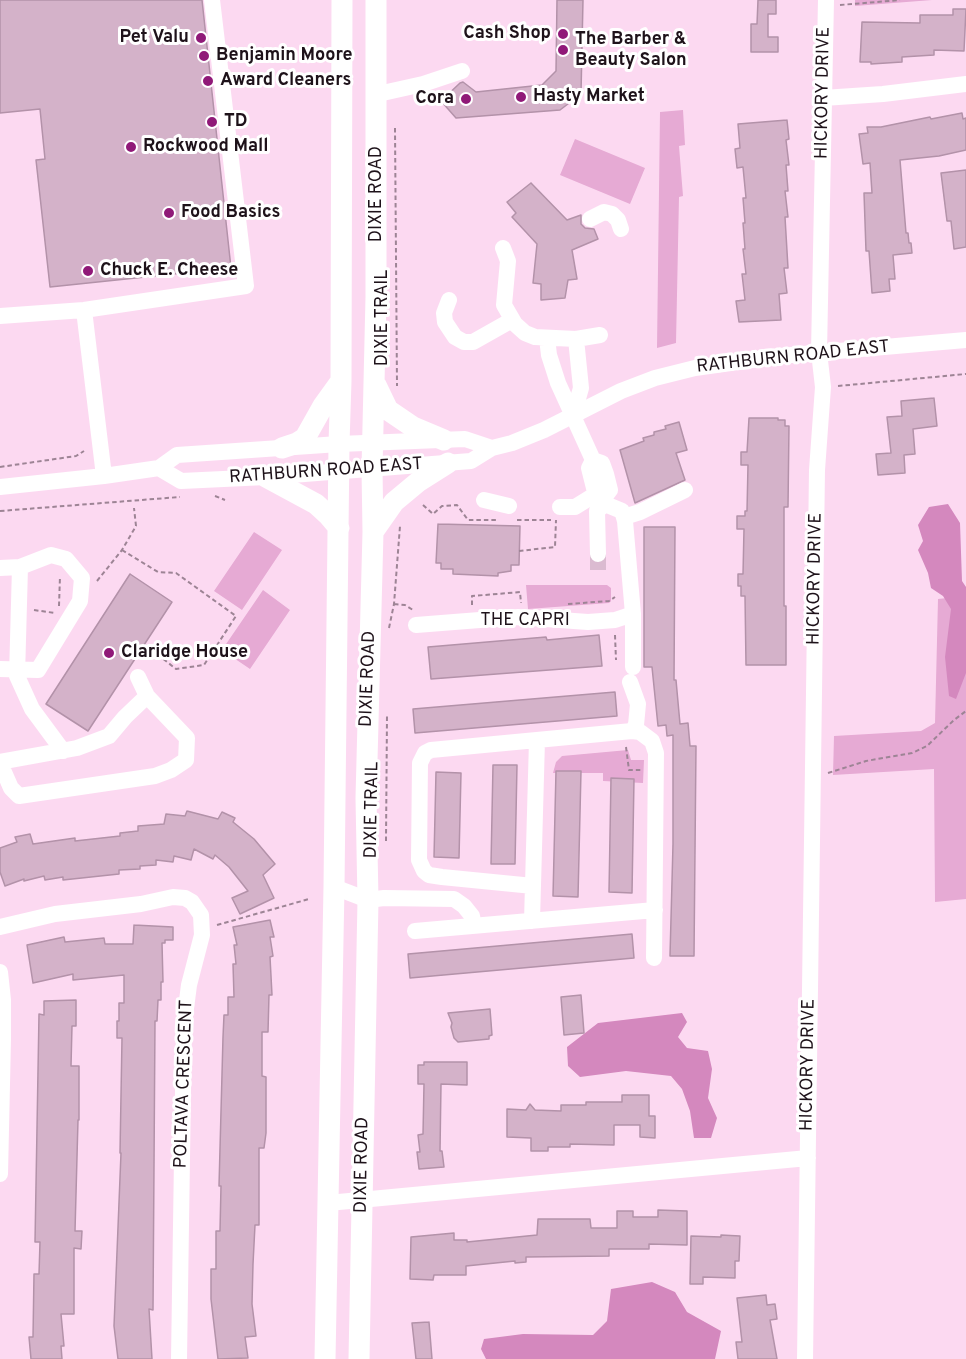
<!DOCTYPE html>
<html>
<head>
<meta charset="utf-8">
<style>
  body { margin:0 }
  canvas { display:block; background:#fcd9f1 }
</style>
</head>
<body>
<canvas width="966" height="1359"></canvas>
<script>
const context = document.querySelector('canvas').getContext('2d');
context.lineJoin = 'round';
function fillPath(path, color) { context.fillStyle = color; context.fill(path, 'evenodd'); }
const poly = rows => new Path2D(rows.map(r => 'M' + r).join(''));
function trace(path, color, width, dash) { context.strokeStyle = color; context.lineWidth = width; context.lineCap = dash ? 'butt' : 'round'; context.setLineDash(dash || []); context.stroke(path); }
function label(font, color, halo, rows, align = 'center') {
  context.font = font + ' Overpass,sans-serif'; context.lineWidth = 6; context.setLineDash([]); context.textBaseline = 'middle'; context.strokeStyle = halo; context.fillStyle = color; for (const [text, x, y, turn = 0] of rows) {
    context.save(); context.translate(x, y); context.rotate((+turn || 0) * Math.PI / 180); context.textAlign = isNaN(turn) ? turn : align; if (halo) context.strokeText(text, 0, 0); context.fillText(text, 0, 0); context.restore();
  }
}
const green = poly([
  [855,0,932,0,855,6],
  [683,110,685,145,679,146,683,196,679,197,676,343,657,348,660,112],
  [575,139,645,168,630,204,560,175],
  [254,532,282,550,242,610,214,591],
  [526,585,607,585,611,588,611,601,609,603,528,609],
  [263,590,290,610,250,669,222,650],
  [966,596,966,899,935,902,934,769,833,775,834,736,921,731,935,723,938,599],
  [628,750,631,760,644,760,643,783,603,781,603,773,553,773,556,762,562,756]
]);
const forest = poly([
  [948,504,960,523,962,581,966,587,966,673,956,699,949,696,945,657,951,609,943,596,931,588,928,573,918,550,923,541,918,525,929,507],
  [682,1013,687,1022,678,1037,687,1048,708,1051,712,1069,708,1098,717,1118,711,1138,694,1138,690,1111,682,1089,671,1076,626,1071,580,1077,568,1066,567,1047,598,1023],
  [652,1282,675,1292,687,1312,721,1331,715,1359,486,1359,481,1349,484,1339,523,1334,593,1335,607,1321,611,1289]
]);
const building = poly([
  [0,0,202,0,231,268,50,287,36,160,45,159,40,109,0,113,0,0],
  [557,0,583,0,581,94,560,110,456,118,441,101,460,83,463,82,476,92,542,85,556,71,557,0],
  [758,0,776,0,776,14,768,14,768,37,778,37,778,52,751,52,751,24,757,24,758,0],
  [953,9,966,9,964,51,934,50,934,55,902,57,902,62,871,64,871,62,860,62,862,22,920,23,920,15,953,15,953,9],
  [962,113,963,119,966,118,966,150,939,156,900,160,906,233,908,233,909,243,911,243,912,253,893,255,895,279,889,279,890,291,872,293,869,251,866,251,864,193,872,193,870,163,863,164,859,134,868,133,867,127,881,127,930,117,931,119,962,113],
  [787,120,789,139,786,140,789,165,786,165,788,191,785,191,788,217,785,217,788,268,784,268,787,293,779,294,781,320,739,322,736,301,745,300,742,274,746,274,743,249,745,249,743,223,745,223,743,198,746,198,743,167,737,168,735,149,740,148,738,124,787,120],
  [966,170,966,247,954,249,951,221,947,221,941,173,966,170],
  [531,183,567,220,581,215,581,224,585,228,594,229,598,239,572,250,577,279,568,280,565,298,541,300,541,284,533,283,537,244,512,217,516,213,507,202,531,183],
  [934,398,937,426,913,429,915,454,904,455,905,473,878,475,876,454,891,453,887,417,902,416,901,401,934,398],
  [749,418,778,418,778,420,785,420,785,426,789,426,788,507,784,507,784,606,786,606,786,665,746,665,745,596,741,596,741,586,738,586,738,574,743,574,744,529,737,529,737,516,745,516,745,511,747,511,748,465,741,465,741,452,747,452,749,418],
  [679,422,687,450,676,453,685,480,635,503,620,450,644,441,643,438,654,435,654,432,666,429,665,426,679,422],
  [438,524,520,526,519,565,511,565,511,571,498,573,498,576,453,574,453,569,441,569,441,563,436,563,438,524],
  [644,527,675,527,674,680,676,680,680,724,688,723,690,746,696,746,694,956,670,956,673,844,673,735,667,736,666,725,658,726,652,667,644,667,644,527],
  [130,574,172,602,88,731,46,704,130,574],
  [599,635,602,666,431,679,428,647,546,637,547,640,599,635],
  [615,692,617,716,415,733,413,709,615,692],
  [493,765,517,765,515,864,491,864,493,765],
  [556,771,581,771,578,897,553,896,556,771],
  [436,772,461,773,459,858,434,857,436,772],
  [611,778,634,779,632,893,609,892,611,778],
  [187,811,218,819,222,812,235,818,233,822,254,839,275,864,263,875,274,898,240,914,232,898,248,891,229,867,215,855,213,859,194,849,191,860,174,856,173,862,156,860,156,865,140,866,140,869,119,870,119,874,63,880,63,877,45,880,44,876,24,881,24,879,5,886,0,872,0,848,17,842,15,837,30,834,33,844,75,838,75,841,120,836,120,833,138,831,138,826,164,824,166,814,185,816,187,811],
  [270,920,274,937,270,937,273,956,270,957,272,995,269,995,268,1032,262,1032,262,1076,266,1077,266,1133,264,1148,259,1148,259,1225,255,1225,253,1264,252,1304,256,1336,245,1337,248,1358,218,1359,211,1299,211,1269,216,1269,216,1231,220,1231,221,1186,219,1186,223,1037,224,1015,228,1015,228,997,234,997,233,964,236,964,234,945,237,945,233,927,270,920],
  [134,925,173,927,173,940,165,940,165,943,162,943,163,982,161,982,161,1000,158,1000,157,1021,155,1021,153,1310,149,1309,152,1359,118,1359,114,1326,121,1153,120,1153,122,1038,117,1038,117,1021,119,1021,119,1003,124,1003,124,975,73,980,73,974,33,983,27,945,64,937,65,942,104,938,105,944,133,944,134,925],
  [632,934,634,958,410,978,408,954,632,934],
  [581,995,584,1033,564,1035,561,997,581,995],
  [76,1000,76,1026,72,1026,71,1066,79,1066,79,1120,78,1120,75,1231,82,1231,81,1249,74,1248,74,1314,61,1314,64,1346,61,1346,62,1359,31,1359,29,1337,33,1337,34,1274,39,1274,40,1242,35,1242,39,1014,44,1015,44,1001,76,1000],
  [490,1009,492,1035,489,1036,489,1039,458,1042,454,1038,451,1027,452,1023,448,1013,490,1009],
  [424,1062,467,1062,467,1085,441,1084,440,1151,442,1151,444,1167,419,1169,417,1152,420,1152,418,1135,423,1134,424,1084,418,1084,418,1065,424,1065,424,1062],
  [622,1095,649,1095,649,1116,655,1116,655,1138,640,1137,640,1125,614,1125,614,1145,570,1144,570,1147,548,1147,548,1151,531,1151,531,1138,507,1137,507,1109,526,1110,530,1104,535,1110,561,1111,561,1105,586,1105,586,1102,622,1102,622,1095],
  [658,1210,687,1211,687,1245,649,1244,649,1249,609,1249,609,1256,526,1257,526,1262,515,1263,515,1261,466,1266,466,1275,434,1275,433,1280,410,1279,411,1237,454,1233,454,1240,467,1240,467,1242,537,1235,538,1219,590,1219,591,1228,617,1228,617,1211,633,1211,633,1217,658,1217,658,1210],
  [721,1235,740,1236,739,1261,735,1261,735,1278,703,1277,703,1284,690,1284,691,1236,721,1237,721,1235],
  [766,1295,767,1305,775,1304,777,1319,770,1320,777,1359,738,1359,736,1342,742,1342,737,1298,766,1295],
  [429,1322,432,1359,416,1359,412,1323,429,1322]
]);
const minorTunnel = poly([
  [598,554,598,575]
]);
const path = poly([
  [840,5,900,0],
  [395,128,397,386],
  [838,386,966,374],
  [0,467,76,456,84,451],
  [215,496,225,500],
  [423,505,433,514,442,506,457,505,468,520,497,520],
  [0,511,180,497],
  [517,520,551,520],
  [122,550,158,572,176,573,236,616,204,665,176,669,162,658],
  [519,551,555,547,556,520],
  [97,581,122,550,136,526,134,508],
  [394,604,405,605,413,610],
  [568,604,609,601,615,597],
  [472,605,472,596,520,592,521,603],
  [59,606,60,576],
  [34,610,55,613],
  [389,628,394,604,400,526],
  [615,635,616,660],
  [626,747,629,770,642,770],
  [828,773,866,761,912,753,927,746,954,720,966,711],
  [386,841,387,715],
  [217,925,309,899]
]);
const minor = poly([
  [378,94,423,84,462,71],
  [823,98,883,94,966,84],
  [590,219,604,212,612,214,618,220,621,229],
  [503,248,508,261,504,305,515,324,525,333,535,337,576,339,600,335],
  [449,300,444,313,445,322,455,337,464,342,473,342,512,320],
  [84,310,104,476],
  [0,316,84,310,246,286,212,0],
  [547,338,549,355,558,383,593,460],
  [573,416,581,388,576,339],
  [593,460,602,463,606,474,610,490,604,498,605,504],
  [593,460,589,468,594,488,596,494,604,498],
  [159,468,181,481,266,477,471,461,492,448,512,443,544,430,621,391,655,378,695,368,780,356,966,340],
  [0,487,104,476,159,468,177,455,339,444,465,439,492,448],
  [484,500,509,506],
  [605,504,622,511,625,521,633,614,633,667],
  [560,507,575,507,596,494],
  [624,517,640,512,685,490],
  [598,554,597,511,605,504],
  [20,567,17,676,32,709,63,751],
  [0,568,20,567,51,555,66,559,82,578,80,601,38,670,0,669],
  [416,625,518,617,588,622,615,620,633,614],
  [630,682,638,704,636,725,632,731],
  [0,762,77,748,109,736,125,717,147,696],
  [0,763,11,788,19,796,155,776,171,770,186,760,187,738,147,696,138,677],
  [533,886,442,877,429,875,424,871,419,860,420,763,425,753,431,750,632,731,640,732,652,741,656,753,654,958],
  [334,887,368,900,384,898,454,899,464,906,472,916,474,926],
  [532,921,537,740],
  [0,927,55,914,141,904,173,897,185,898,192,902,201,915,202,935,189,985,184,1024,179,1359],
  [415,931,655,910],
  [0,972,3,1000,3,1039,0,1174],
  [328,1203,808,1158],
  [805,1359,817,470,823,387,819,352,826,0]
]);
const major = poly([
  [376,385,388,410,413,427,444,440],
  [282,448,297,443,305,438,323,406,341,381],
  [266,477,316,504,328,515,339,528],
  [373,532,394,502,418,482,448,463],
  [325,1359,334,887,339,444,341,381,342,0],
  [359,1359,368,900,366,798,373,532,372,469,376,297,376,0]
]);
const markers = [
  [563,34,6,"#901978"],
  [201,38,6,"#901978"],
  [563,50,6,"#901978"],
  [204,56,6,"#901978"],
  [208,81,6,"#901978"],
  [521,97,6,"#901978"],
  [466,99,6,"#901978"],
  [212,122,6,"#901978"],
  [131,147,6,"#901978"],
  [169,213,6,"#901978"],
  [88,271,6,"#901978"],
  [109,653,6,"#901978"]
];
const poiNames = [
  ["Cash Shop",551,34,"right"],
  ["Pet Valu",189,38,"right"],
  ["The Barber &",575,40],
  ["Beauty Salon",575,61],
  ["Benjamin Moore",216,56],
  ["Award Cleaners",220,81],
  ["Hasty Market",533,97],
  ["Cora",454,99,"right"],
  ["TD",224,122],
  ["Rockwood Mall",143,147],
  ["Food Basics",181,213],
  ["Chuck E. Cheese",100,271],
  ["Claridge House",121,653]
];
const streetNames = [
  ["HICKORY DRIVE",824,93,-89],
  ["DIXIE ROAD",377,194,-90],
  ["DIXIE TRAIL",383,318,-90],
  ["RATHBURN ROAD EAST",793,358,-6],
  ["RATHBURN ROAD EAST",326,472,-4],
  ["HICKORY DRIVE",816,579,-89],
  ["THE CAPRI",525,621],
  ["DIXIE ROAD",369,679,-88],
  ["DIXIE TRAIL",373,810,-89],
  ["HICKORY DRIVE",809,1065,-89],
  ["POLTAVA CRESCENT",185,1084,-88],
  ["DIXIE ROAD",363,1165,-89]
];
fillPath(green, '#e6aad4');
fillPath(forest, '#d488be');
fillPath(building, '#d4b2c9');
trace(building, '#b392a9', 1.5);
trace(minorTunnel, '#dbbbd1', 16, [16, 8]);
trace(path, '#9d8495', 2, [4.5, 3]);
trace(minor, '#fff', 16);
trace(major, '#fff', 21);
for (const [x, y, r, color] of markers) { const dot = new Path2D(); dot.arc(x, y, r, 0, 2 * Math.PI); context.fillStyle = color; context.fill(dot); trace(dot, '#fff', 2); }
label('bold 18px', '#1e121a', '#fff', poiNames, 'left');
label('18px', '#1e121a', '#fff', streetNames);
</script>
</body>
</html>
